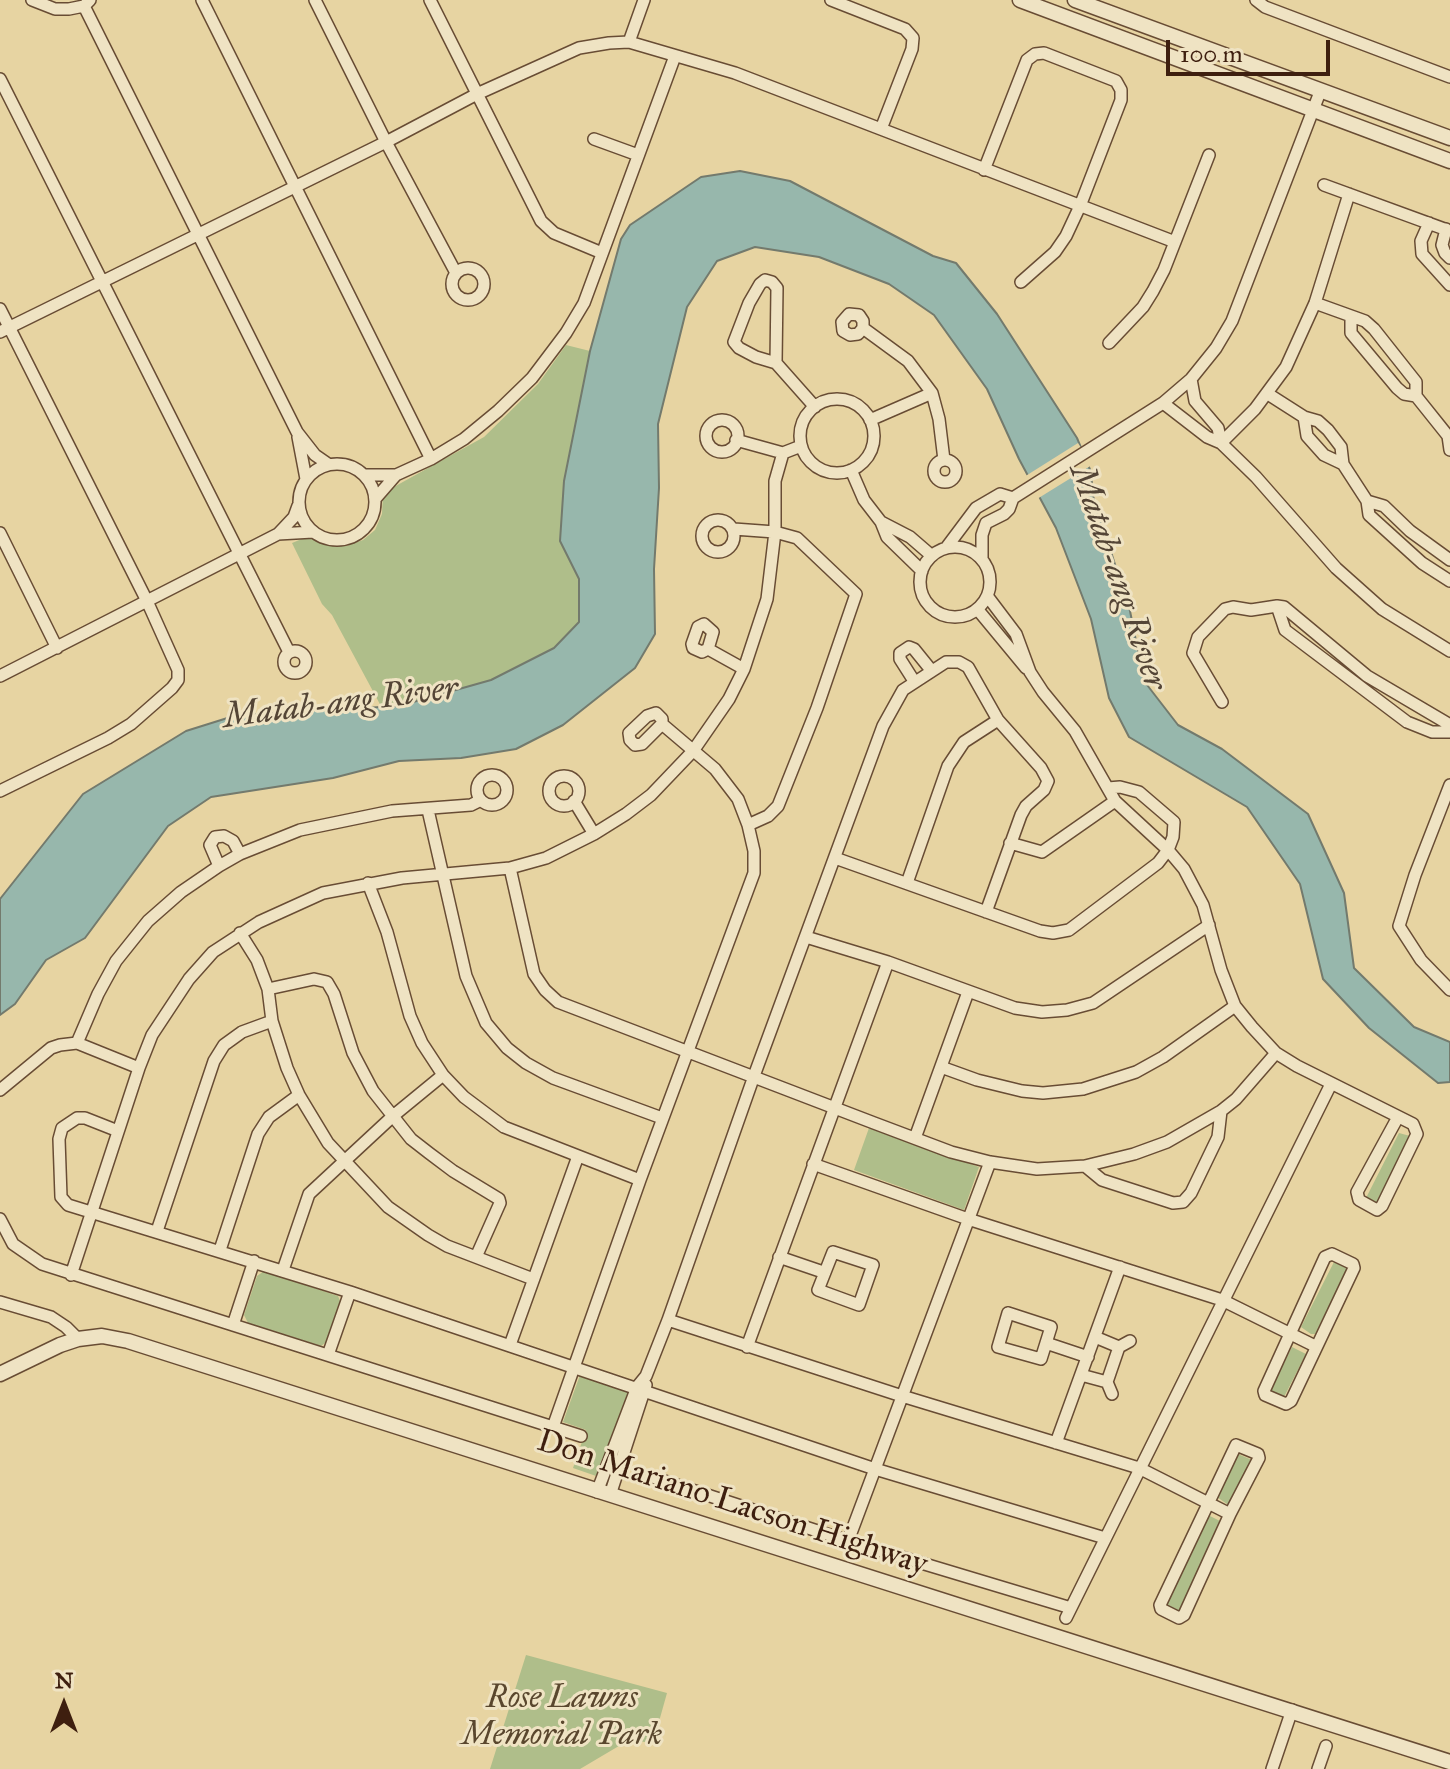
<!DOCTYPE html>
<html>
<head>
<meta charset="utf-8">
<style>
  body { margin:0 }
  #map { position:relative; width:1450px; height:1769px; overflow:hidden; background:#e7d4a2; font-family:"IM FELL Great Primer",serif }
  canvas { display:block }
  .north { position:absolute; left:24px; top:1665px; width:80px; height:80px; -webkit-text-stroke:6px #efe3c3; paint-order:stroke; rotate:0deg; font-size:22px; font-weight:700; line-height:32px; text-align:center; color:#3e1f0f }
  .north::after { content:''; display:block; margin:auto; width:28px; height:36px; background:#3e1f0f; clip-path:polygon(50% 0,100% 100%,50% 72%,0 100%) }
  .scale { position:absolute; left:1166px; top:40px; width:164px; height:36px; box-sizing:border-box; border:4px solid #3e1f0f; border-top:0; padding-left:10px; font-size:24px; line-height:28px; white-space:nowrap; color:#3e1f0f; -webkit-text-stroke:6px #efe3c3; paint-order:stroke }
</style>
</head>
<body>
<div id="map">
<canvas width="1450" height="1769"></canvas>
<div class="north">N</div>
<div class="scale">100 m</div>
</div>
<script>
const context = document.querySelector('canvas').getContext('2d');
context.lineJoin = 'round';
function fillPath(path, color) { context.fillStyle = color; context.fill(path, 'evenodd'); }
const poly = rows => new Path2D(rows.map(r => 'M' + r).join(''));
function trace(path, color, width, dash) { context.strokeStyle = color; context.lineWidth = width; context.lineCap = dash ? 'butt' : 'round'; context.setLineDash(dash || []); context.stroke(path); }
function label(font, color, halo, rows, align = 'center') {
  context.font = font + ' "IM FELL Great Primer",serif'; context.lineWidth = 6; context.setLineDash([]); context.textBaseline = 'middle'; context.strokeStyle = halo; context.fillStyle = color; for (const [text, x, y, turn = 0] of rows) {
    context.save(); context.translate(x, y); context.rotate((+turn || 0) * Math.PI / 180); context.textAlign = isNaN(turn) ? turn : align; if (halo) context.strokeText(text, 0, 0); context.fillText(text, 0, 0); context.restore();
  }
}
const green = poly([
  [566,345,590,351,564,481,560,541,579,579,579,622,554,648,491,680,399,706,382,708,332,615,322,604,292,543,309,536,329,546,346,546,363,540,375,530,382,514,383,493,484,437,538,384],
  [869,1128,979,1167,964,1210,854,1170],
  [1399,1133,1410,1136,1380,1205,1375,1204,1366,1198],
  [1334,1262,1348,1269,1315,1334,1311,1334,1301,1327],
  [264,1271,338,1296,341,1303,328,1341,321,1346,248,1323,244,1315,257,1276],
  [1292,1347,1306,1354,1284,1397,1270,1391],
  [580,1375,629,1391,599,1477,573,1468,586,1430,563,1422],
  [1238,1454,1252,1460,1231,1504,1227,1504,1217,1497],
  [1208,1515,1222,1522,1179,1612,1175,1611,1165,1605],
  [526,1655,667,1693,653,1743,629,1740,580,1769,490,1769]
]);
const water = poly([
  [740,171,790,181,933,256,956,263,997,314,1077,438,1091,472,1093,496,1130,611,1144,681,1178,725,1222,749,1308,814,1344,893,1354,968,1414,1027,1450,1042,1450,1082,1438,1083,1369,1028,1323,979,1300,884,1247,807,1129,737,1109,698,1091,619,1056,528,1019,459,987,389,934,315,889,284,819,257,755,247,717,261,687,307,658,424,659,488,654,569,655,634,635,668,563,725,516,749,461,758,399,761,333,778,211,797,168,826,85,938,46,960,15,1004,0,1015,0,899,83,794,186,731,237,715,399,706,491,680,554,648,579,622,579,579,560,541,564,481,590,351,621,239,630,225,701,177,740,171]
]);
const pier = poly([
  [1078,443,1092,465,1037,499,1024,477]
]);
const minor = poly([
  [32,0,55,9,69,9,84,6,90,0],
  [202,0,431,459],
  [315,0,386,142,456,273],
  [430,0,541,221,554,233,602,253],
  [831,0,905,29,913,38,912,49,881,129],
  [1256,0,1265,7,1450,77],
  [84,6,297,432,315,455,328,464],
  [629,42,644,0],
  [0,79,289,652],
  [594,139,638,155],
  [984,170,1027,60,1035,54,1044,53,1116,81,1121,90,1121,100,1080,206,1066,236,1055,252,1021,282],
  [1324,185,1450,231],
  [1429,223,1421,241,1422,254,1450,285],
  [1446,229,1442,245,1445,253,1450,258],
  '452 284a16 16 0 1 1 32 0a16 16 0 1 1-32 0Z',
  [1315,303,1365,321,1374,329,1416,382,1416,396,1448,436,1450,450],
  [0,309,147,601,178,670,178,680,172,688,131,724,108,738,0,791],
  [1351,318,1351,333,1397,388,1404,394,1416,396],
  [863,328,858,334,850,335,843,331,842,322,849,314,859,315,863,321,863,328,908,361,932,393],
  [0,332,386,142,477,94,579,48,609,43,629,42,735,73,1175,242],
  [1109,343,1143,307,1153,291,1164,270,1209,155],
  [776,363,777,288,772,282,765,280,760,284,749,303,734,342,739,348,756,357,776,363,815,407],
  [1191,379,1195,401,1218,428,1221,443],
  [1268,394,1304,417,1318,421,1328,430,1341,447,1343,464,1367,501,1369,515,1422,563,1450,581],
  '800 436a37 37 0 1 1 74 0a37 37 0 1 1-74 0Z',
  [1163,403,1207,437,1221,443,1256,477,1336,568,1382,609,1450,651],
  [1304,417,1307,436,1324,455,1343,464],
  [870,420,932,393,939,419,944,460],
  '706 436a16 16 0 1 1 32 0a16 16 0 1 1-32 0Z',
  [298,437,306,479],
  [736,440,783,453,801,446],
  [1221,443,1255,409,1286,367,1315,303,1349,194],
  '934 471a11 11 0 1 1 22 0a11 11 0 1 1-22 0Z',
  '299 502a38 38 0 1 1 76 0a38 38 0 1 1-76 0Z',
  [851,470,864,500,881,522,887,537,922,571],
  [365,475,396,475,376,498],
  [396,475,431,459,464,439,498,411,532,378,566,333,584,303,675,56],
  [1367,501,1384,506,1410,531,1450,560],
  [298,506,294,517,278,534,313,532],
  '702 536a16 16 0 1 1 32 0a16 16 0 1 1-32 0Z',
  [881,522,910,537,932,556],
  [734,529,775,532,797,538,856,594,817,708,778,806,768,816,748,825],
  [0,533,57,648],
  '920 582a35 35 0 1 1 70 0a35 35 0 1 1-70 0Z',
  [946,548,976,508,1000,494,1013,498],
  [982,559,982,535,986,523,1004,514,1009,509,1013,498,1163,403,1191,379,1216,348,1232,321,1320,92],
  [988,597,1016,634,1030,672,1043,692,1075,731,1115,801,1168,850,1184,869,1203,905,1221,970,1235,1006,1252,1027,1276,1053,1297,1066,1413,1124,1417,1134,1382,1206,1377,1210,1359,1200,1357,1192,1398,1117],
  [1277,606,1285,630,1407,722,1432,732,1450,732],
  [978,610,1026,668],
  [708,649,713,632,704,624,698,627,692,644,693,648,702,652,708,649,744,669],
  '284 662a11 11 0 1 1 22 0a11 11 0 1 1-22 0Z',
  [0,676,278,534],
  [914,681,900,659,900,653,909,647,914,649,931,670],
  [1222,702,1193,653,1198,637,1225,609,1233,607,1251,610,1277,606,1284,607,1367,676,1450,725],
  '477 790a15 15 0 1 1 30 0a15 15 0 1 1-30 0Z',
  '549 791a15 15 0 1 1 30 0a15 15 0 1 1-30 0Z',
  [1450,785,1415,875,1399,926,1421,960,1450,990],
  [574,801,594,834],
  [428,810,466,976,486,1023,507,1048,526,1063,553,1078,662,1118],
  [1010,843,1042,852,1115,801],
  [835,858,1040,931,1053,933,1069,930,1158,863,1168,850,1173,837,1174,822,1139,792,1120,787,1108,788],
  [219,866,210,845,215,837,224,836,233,841,240,854],
  [510,868,534,974,545,990,558,1002,874,1123,951,1152,990,1162,1037,1169,1085,1166,1134,1154,1167,1142,1221,1111,1236,1099,1276,1053],
  [368,883,387,932,410,1016,422,1043,443,1075,464,1097,504,1127,640,1180],
  [907,883,948,766,964,742,998,720],
  [240,933,257,960,268,989,272,1021,287,1068,299,1095,328,1143,388,1207,428,1235,447,1246,533,1279],
  [806,937,888,962,1015,1008,1042,1012,1067,1010,1093,1003,1209,925],
  [268,989,314,979,327,982,334,994,353,1053,373,1091,411,1139,429,1153,453,1171,499,1199,500,1203,476,1257],
  [77,1043,98,994,116,961,148,921,181,892,219,866,240,854,300,830,392,811,471,805,481,800],
  [941,1067,977,1080,1022,1091,1043,1093,1083,1089,1136,1072,1163,1057,1235,1006],
  [0,1090,51,1048,60,1045,77,1043,139,1068],
  [118,1131,85,1118,77,1118,62,1128,59,1139,61,1197,68,1205,350,1292,875,1469,1105,1538],
  [915,1138,968,992],
  [813,1164,968,1219,1222,1300,1315,1346],
  [1085,1166,1102,1180,1173,1203,1183,1202,1191,1193,1218,1137,1221,1111],
  [0,1219,13,1244,42,1264,581,1436],
  [157,1231,214,1061,224,1045,242,1032,272,1021],
  [220,1250,258,1134,269,1117,299,1095],
  [833,1252,873,1265,859,1305,818,1290,833,1252],
  [1332,1254,1353,1264,1354,1268,1291,1401,1286,1404,1265,1395,1264,1391,1325,1257,1332,1254],
  [779,1257,823,1272],
  [283,1270,309,1194,393,1116,443,1075],
  [71,1275,139,1068,152,1035,189,979,213,952,259,922,323,893,402,878,510,868,546,858,594,834,626,814,651,795,693,751,729,699,744,669,767,599,775,532,775,481,783,453],
  [0,1302,51,1317,66,1327,78,1339],
  [1008,1313,1051,1327,1041,1359,998,1347,1008,1313],
  [668,1320,902,1396,1139,1468,1230,1514],
  [233,1325,254,1261],
  [1046,1343,1088,1357],
  [510,1345,578,1156],
  [747,1347,888,962],
  [1119,1347,1130,1341],
  [328,1355,350,1292],
  [1081,1375,1107,1382,1119,1347,1095,1337],
  [1107,1382,1112,1394],
  [553,1427,640,1180,754,873,754,851,748,825,738,799,715,769,662,724,662,719,656,713,647,716,629,733,630,740,635,745,642,744,662,724],
  [1056,1443,1120,1267],
  [1236,1445,1258,1454,1259,1458,1230,1514,1184,1615,1179,1618,1161,1609,1160,1605,1236,1445],
  [655,1478,848,1541,1071,1608],
  [597,1492,637,1387,646,1376,668,1320,754,1076,883,726,903,690,946,662,959,662,968,667,998,720,1041,768,1048,781,1044,790,1026,806,1021,815,986,912],
  [610,1495,646,1385],
  [848,1541,990,1162],
  [1066,1618,1331,1084],
  [1272,1769,1292,1710],
  [1318,1769,1326,1746]
]);
const tertiary = poly([
  [1020,0,1450,161],
  [1075,0,1450,138],
  [0,1374,60,1345,78,1339,102,1336,128,1341,1450,1762]
]);
const streetNames = [
  ["Don Mariano Lacson Highway",732,1504,18]
];
const parkNames = [
  ["Rose Lawns",562,1699],
  ["Memorial Park",562,1736]
];
const waterNames = [
  ["Matab-ang River",1117,578,71],
  ["Matab-ang River",341,704,-7]
];
fillPath(green, '#afbe8a');
fillPath(water, '#97b7ac');
trace(water, '#737a6d', 2);
fillPath(pier, '#e7d4a2');
trace(minor, '#684c34', 14);
trace(tertiary, '#684c34', 17);
trace(minor, '#efe3c3', 11);
trace(tertiary, '#efe3c3', 14);
label('32px', '#3e1f0f', '#efe3c3', streetNames);
label('italic 32px', '#5a472e', '#efe3c3', parkNames);
label('italic 34px', '#544536', '#efe3c3', waterNames);
</script>
</body>
</html>
